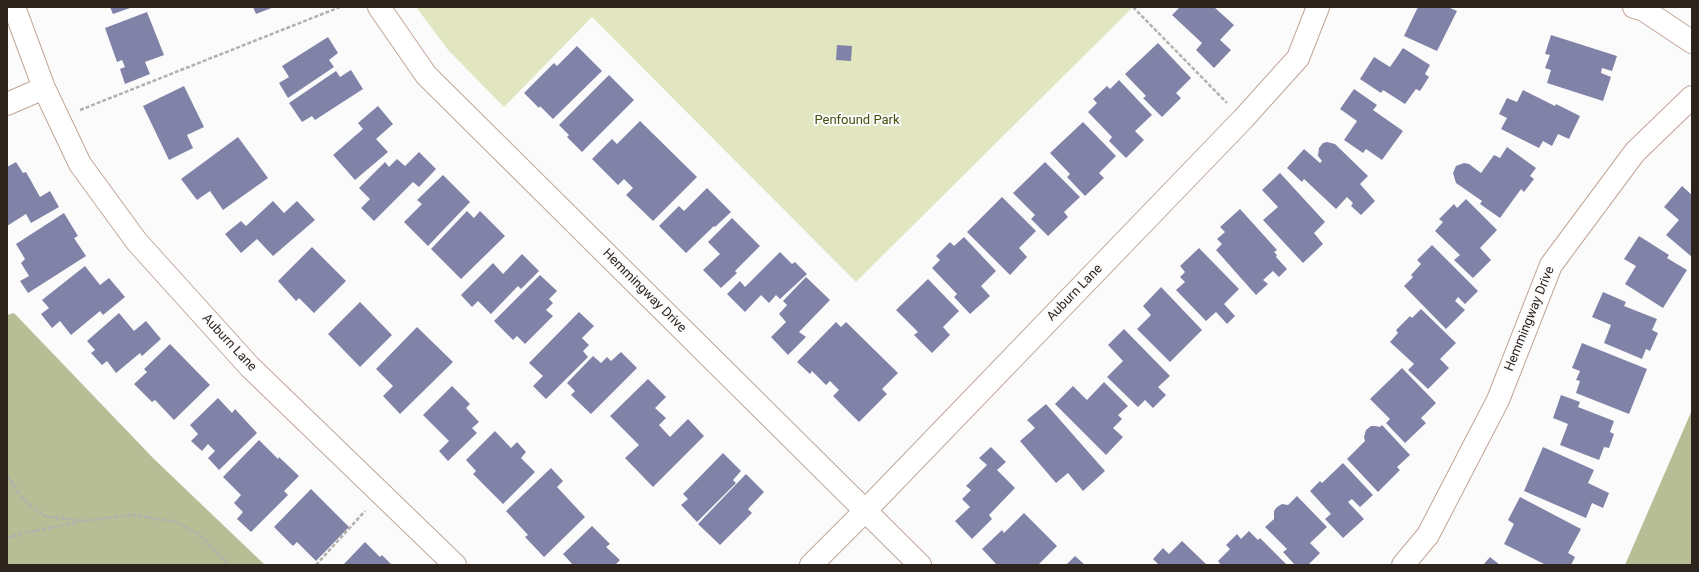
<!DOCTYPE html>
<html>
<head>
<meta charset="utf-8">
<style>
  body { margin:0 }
  #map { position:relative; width:1699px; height:572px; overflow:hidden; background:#fbfbfb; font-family:Roboto,sans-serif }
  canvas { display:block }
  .frame { position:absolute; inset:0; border:8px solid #2e241e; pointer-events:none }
</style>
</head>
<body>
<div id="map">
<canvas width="1699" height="572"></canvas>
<div class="frame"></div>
</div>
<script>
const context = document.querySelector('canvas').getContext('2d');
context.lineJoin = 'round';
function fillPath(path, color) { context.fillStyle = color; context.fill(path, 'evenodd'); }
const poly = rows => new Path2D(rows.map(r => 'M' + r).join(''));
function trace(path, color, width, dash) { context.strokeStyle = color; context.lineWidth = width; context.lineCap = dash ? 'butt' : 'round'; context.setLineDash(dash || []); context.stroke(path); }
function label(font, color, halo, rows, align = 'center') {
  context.font = font + ' Roboto,sans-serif'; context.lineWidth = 4; context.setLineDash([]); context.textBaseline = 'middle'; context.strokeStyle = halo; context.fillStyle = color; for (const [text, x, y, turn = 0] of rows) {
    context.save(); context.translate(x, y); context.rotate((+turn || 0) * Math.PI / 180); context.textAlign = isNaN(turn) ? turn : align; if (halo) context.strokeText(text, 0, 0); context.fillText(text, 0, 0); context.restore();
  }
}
const green = poly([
  [416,7,1133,7,856,282,592,17,504,107,449,51]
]);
const forest = poly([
  [14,313,154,459,265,565,7,565,7,315],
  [1692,410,1692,565,1625,565]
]);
const building = poly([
  [110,7,133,7,113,14],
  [253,7,274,7,256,14],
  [1180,7,1214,7,1234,25,1220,40,1231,50,1214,68,1196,50,1202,43,1172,15],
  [1418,7,1448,7,1457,11,1437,51,1404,36],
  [147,12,164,55,145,62,150,74,125,84,120,69,125,67,122,60,117,62,105,28],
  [1551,35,1617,56,1612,71,1602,68,1601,73,1611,77,1603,101,1547,83,1551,70,1545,68,1550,55,1545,54],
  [328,37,338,53,329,60,334,67,288,98,279,83,289,77,282,66],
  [1158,43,1191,78,1176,93,1181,98,1162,117,1143,98,1146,96,1125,74],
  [837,45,852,46,851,61,836,60],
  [577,46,602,71,553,119,540,106,539,108,524,93,554,63,557,66],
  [1403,48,1430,65,1425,74,1429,77,1420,91,1416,89,1405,104,1383,90,1381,93,1360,79,1374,57,1390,67],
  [351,70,363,89,315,120,312,116,302,122,289,103,336,71,340,77],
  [609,75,634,100,582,152,567,137,569,135,559,125],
  [1119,80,1152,115,1135,131,1144,140,1126,158,1109,141,1112,137,1088,112,1097,103,1093,99,1107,86,1110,89],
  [184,86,204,127,187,135,193,148,169,160,143,106],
  [1354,89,1377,105,1373,110,1403,131,1382,160,1366,149,1363,153,1344,140,1357,121,1340,109],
  [1523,90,1555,106,1556,104,1580,116,1569,139,1558,134,1552,146,1543,141,1539,148,1501,129,1507,118,1499,114,1507,98,1517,102],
  [378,106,393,124,376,139,388,152,355,180,333,155,363,129,358,123],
  [640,121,697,177,653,221,626,195,633,188,624,179,618,185,592,159,612,139,617,144],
  [1083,122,1116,156,1099,173,1104,178,1085,196,1067,177,1070,174,1050,153],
  [238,137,268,178,223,210,210,191,197,200,181,179],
  [1327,142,1335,144,1368,176,1360,184,1375,201,1361,215,1351,206,1353,203,1347,197,1336,209,1304,179,1302,182,1287,168,1304,149,1320,163,1322,161,1318,156,1319,148,1323,143],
  [1507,147,1536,168,1530,176,1534,179,1524,192,1521,189,1500,218,1480,204,1482,201,1456,183,1453,173,1456,166,1464,163,1469,164,1481,173,1494,155,1500,158],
  [419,152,436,169,419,187,413,182,374,221,361,208,370,199,359,188,385,162,389,167,397,159,405,166],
  [16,162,23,173,26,172,40,197,50,191,59,207,31,223,26,214,7,226,7,167],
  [1045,162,1080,197,1064,212,1068,217,1048,236,1031,219,1035,215,1013,193],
  [1280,173,1325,222,1314,233,1323,244,1303,263,1263,220,1278,207,1262,190],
  [443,175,470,202,428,246,404,222,422,204,417,200],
  [1682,186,1692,195,1692,257,1666,235,1679,220,1664,207],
  [707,188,731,212,715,227,714,226,686,253,659,226,679,206,684,211],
  [1002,197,1036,231,1019,248,1027,257,1010,275,967,232],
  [1466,199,1497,230,1480,248,1491,260,1473,278,1454,260,1460,255,1435,231,1443,222,1439,219,1454,204,1457,208],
  [273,201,284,213,297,201,315,220,273,256,257,239,241,253,225,234,241,221,246,226],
  [1240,209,1277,250,1274,252,1277,255,1276,257,1287,269,1279,277,1273,271,1263,280,1268,284,1256,295,1216,250,1222,244,1217,239,1225,232,1220,227],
  [467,211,474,218,480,211,505,236,461,279,431,249],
  [64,213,78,236,74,238,86,256,28,293,20,281,29,276,21,263,25,259,16,244],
  [732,218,760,246,735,271,737,273,721,288,703,270,720,254,708,242],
  [1639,236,1669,255,1667,258,1687,270,1663,308,1625,284,1636,266,1624,259],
  [964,237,996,271,981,286,990,296,970,314,954,297,957,294,932,268,940,260,936,256,950,242,954,246],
  [1432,245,1478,291,1465,304,1458,297,1455,301,1465,310,1446,329,1404,286,1413,277,1411,275,1421,264,1417,260],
  [312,247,346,281,314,313,299,298,296,301,278,281],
  [1199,248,1239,289,1224,304,1235,316,1227,324,1216,312,1206,321,1176,290,1185,282,1180,277,1185,272,1180,266],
  [780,252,792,264,795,262,807,274,780,299,776,295,769,303,761,295,745,312,727,294,740,281,745,287],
  [522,254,539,271,521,289,518,286,491,314,478,301,472,307,461,295,493,263,503,274],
  [85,266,100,285,109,278,125,297,103,315,100,311,71,335,60,321,52,328,41,314,49,308,42,300],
  [540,275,557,291,549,299,553,303,546,310,553,316,525,344,517,336,513,340,494,321],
  [806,277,830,300,799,332,806,337,788,355,771,337,786,322,779,314,787,305,783,301],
  [928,279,959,311,943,327,950,335,932,353,914,335,918,332,896,310],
  [1161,287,1202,330,1170,362,1137,329,1151,315,1143,306],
  [1603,292,1626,302,1624,306,1657,319,1652,330,1658,333,1650,351,1646,349,1642,359,1604,343,1611,325,1592,317],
  [360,302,392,335,360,367,328,334],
  [1421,309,1456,343,1440,359,1449,368,1428,389,1408,370,1414,364,1390,342,1398,333,1396,330,1410,316,1412,318],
  [579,312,594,326,582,338,589,345,583,351,588,357,546,399,533,386,543,376,529,363],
  [119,313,134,331,146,321,161,339,142,356,140,353,116,373,107,361,102,365,91,353,95,350,87,341],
  [836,322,841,327,846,322,898,373,882,389,887,394,859,422,833,396,839,390,830,381,826,385,812,371,810,374,797,362],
  [417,327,453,362,400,414,383,396,393,386,376,369],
  [1124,329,1170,376,1158,387,1166,395,1153,408,1145,400,1138,407,1107,377,1123,361,1108,345],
  [1582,343,1647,369,1629,414,1576,393,1580,381,1576,380,1580,371,1572,368],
  [170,344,210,385,174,420,155,400,152,402,134,384,147,372,144,369],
  [621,352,637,368,591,414,571,395,575,391,567,383,593,356,601,363,607,357,611,361],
  [1402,368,1436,403,1421,418,1426,423,1405,443,1386,423,1390,419,1370,399],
  [648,379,666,397,655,408,666,418,659,425,670,437,688,419,704,436,653,487,625,458,639,445,610,416],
  [1104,382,1128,406,1118,415,1122,419,1113,428,1123,437,1106,455,1055,404,1073,386,1087,400],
  [452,386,470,404,466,408,479,422,472,428,477,433,448,461,439,451,449,441,423,415],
  [1561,395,1580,402,1578,407,1614,421,1610,432,1614,434,1609,448,1604,447,1599,460,1560,445,1568,424,1553,418],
  [218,398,232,413,235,409,257,433,219,470,208,458,215,451,208,444,202,451,191,441,198,434,190,425],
  [1046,404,1105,471,1083,491,1068,473,1056,483,1020,441,1035,428,1027,420],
  [1375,426,1380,427,1382,425,1410,455,1397,467,1400,470,1378,492,1347,459,1365,441,1364,437,1366,430,1371,426],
  [495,431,511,448,517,442,526,452,521,458,535,472,503,504,473,474,476,471,466,460],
  [259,440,278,459,279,457,299,476,284,491,288,495,251,532,237,519,243,512,234,503,241,495,223,477],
  [991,447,1006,462,997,470,1015,488,989,515,992,519,972,539,955,521,970,507,962,499,971,490,966,486,987,465,979,458],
  [1543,447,1594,470,1588,483,1609,493,1603,508,1592,503,1586,518,1524,491],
  [723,453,741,471,733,480,736,483,697,522,681,505,688,499,683,494],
  [1343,463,1373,495,1360,507,1352,499,1348,502,1364,519,1343,538,1325,519,1331,514,1310,491,1320,481,1322,483],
  [551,468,563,481,557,487,585,517,544,557,525,537,528,535,506,511],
  [746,474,764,492,748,509,752,513,720,545,698,524],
  [311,489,349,527,316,561,297,542,293,546,274,527],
  [1297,496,1327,527,1310,543,1320,553,1308,565,1295,565,1283,552,1287,549,1265,527,1274,519,1274,511,1277,507,1282,504,1288,505],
  [1520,497,1581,529,1568,553,1575,557,1571,565,1546,565,1504,544,1514,524,1508,520],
  [1024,513,1057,546,1038,565,997,565,982,549,1002,530,1004,533],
  [592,526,610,544,606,547,620,560,615,565,573,565,563,554],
  [1249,531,1258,540,1260,538,1287,565,1221,565,1218,561,1230,549,1226,545,1237,534,1241,539],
  [1182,541,1207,565,1159,565,1153,559,1163,548,1169,554],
  [365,542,380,557,382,555,392,565,343,565],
  [1075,556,1085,565,1066,565],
  [1490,557,1500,565,1483,565]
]);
const path = poly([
  [1133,7,1227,103],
  [80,110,340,7],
  [7,476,23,499,44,516,81,521,133,515,176,522,200,535,229,565],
  [7,538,24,533,79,522],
  [316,565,365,511]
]);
const minor = poly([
  [14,7,44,88,80,164,137,242,250,367,455,565],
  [379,7,426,75,920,565],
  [1634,7,1644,10,1692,42],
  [7,104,44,88],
  [811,565,865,511,1243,119,1298,58,1318,7],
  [1403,565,1428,535,1498,400,1551,265,1635,152,1692,97]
]);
const parkNames = [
  ["Penfound Park",857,121]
];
const streetNames = [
  ["Hemmingway Drive",644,291,45],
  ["Auburn Lane",1075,293,-46],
  ["Hemmingway Drive",1530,319,-68],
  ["Auburn Lane",229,343,47]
];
fillPath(green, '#e1e6c0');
fillPath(forest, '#b7bd94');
fillPath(building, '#8083a7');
trace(minor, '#c1a697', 24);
trace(path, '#b4b0ae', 2.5, [4, 2]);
trace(minor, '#fff', 22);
label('13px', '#494f0c', '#fbfbfb', parkNames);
label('13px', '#2e241e', '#fbfbfb', streetNames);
</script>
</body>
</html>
